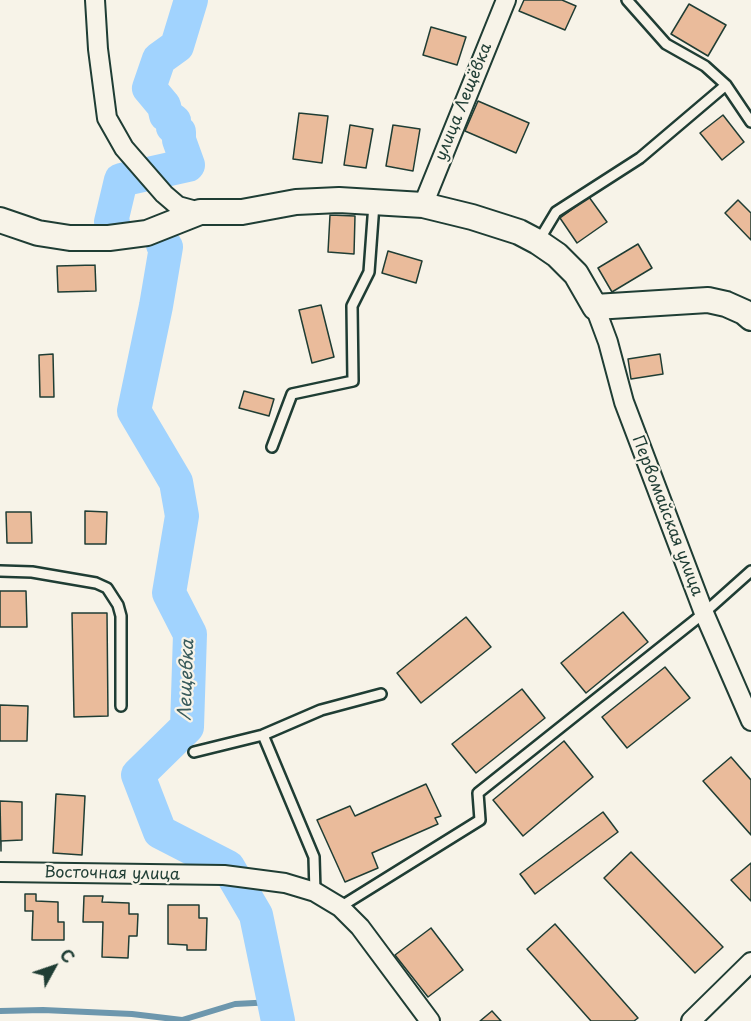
<!DOCTYPE html>
<html>
<head>
<meta charset="utf-8">
<style>
  body { margin:0 }
  #map { position:relative; width:751px; height:1021px; overflow:hidden; background:#f7f3e8; font-family:"Playpen Sans",sans-serif }
  canvas { display:block }
  .north { position:absolute; left:24px; top:937px; width:60px; height:60px; -webkit-text-stroke:4px #f7f3e8; paint-order:stroke; rotate:50deg; font-size:16px; font-weight:700; line-height:24px; text-align:center; color:#1f3d34 }
  .north::after { content:''; display:block; margin:auto; width:21px; height:27px; background:#1f3d34; clip-path:polygon(50% 0,100% 100%,50% 72%,0 100%) }
</style>
</head>
<body>
<div id="map">
<canvas width="751" height="1021"></canvas>
<div class="north">С</div>
</div>
<script>
const context = document.querySelector('canvas').getContext('2d');
context.lineJoin = 'round';
const poly = rows => new Path2D(rows.map(r => 'M' + r).join(''));
function trace(path, color, width, dash) { context.strokeStyle = color; context.lineWidth = width; context.lineCap = dash ? 'butt' : 'round'; context.setLineDash(dash || []); context.stroke(path); }
function fillPath(path, color) { context.fillStyle = color; context.fill(path, 'evenodd'); }
function label(font, color, halo, rows, align = 'center') {
  context.font = font + ' "Playpen Sans",sans-serif'; context.lineWidth = 4.5; context.setLineDash([]); context.textBaseline = 'middle'; context.strokeStyle = halo; context.fillStyle = color; for (const [text, x, y, turn = 0] of rows) {
    context.save(); context.translate(x, y); context.rotate((+turn || 0) * Math.PI / 180); context.textAlign = isNaN(turn) ? turn : align; if (halo) context.strokeText(text, 0, 0); context.fillText(text, 0, 0); context.restore();
  }
}
const stream = poly([
  [0,1011,43,1010,132,1014,182,1020,235,1004,274,1002]
]);
const river = poly([
  [113,223,111,222,121,180,188,165,179,140,179,132,173,127,174,121,166,115,164,106,149,88,159,59,177,46,191,0],
  [163,245,166,247,156,306,134,411,176,482,182,516,169,593,190,634,187,727,138,775,160,832,228,867,256,915,278,1021]
]);
const building = poly([
  [524,0,562,0,576,6,565,30,519,11,524,0],
  [689,4,726,25,708,56,671,34,689,4],
  [431,27,466,37,457,65,423,55,431,27],
  [478,101,529,123,516,153,465,131,478,101],
  [299,113,328,116,322,163,293,159,299,113],
  [723,115,744,142,722,160,700,133,723,115],
  [350,125,373,129,366,168,344,165,350,125],
  [393,125,420,129,413,171,386,166,393,125],
  [589,197,607,222,577,243,560,218,589,197],
  [738,200,751,213,751,240,725,213,738,200],
  [330,215,355,216,354,254,328,252,330,215],
  [638,244,652,268,612,292,598,268,638,244],
  [388,251,422,261,416,283,382,273,388,251],
  [95,265,96,291,58,292,57,266,95,265],
  [321,305,334,357,312,363,299,310,321,305],
  [53,354,54,397,40,397,39,355,53,354],
  [660,354,663,374,631,379,628,359,660,354],
  [244,391,274,399,269,416,239,408,244,391],
  [85,511,107,512,106,544,85,544,85,511],
  [6,512,31,512,32,543,7,543,6,512],
  [0,591,26,591,27,627,0,627,0,591],
  [623,612,648,642,586,693,561,663,623,612],
  [72,613,107,613,108,716,74,717,72,613],
  [466,617,491,647,421,703,397,673,466,617],
  [665,667,690,698,627,748,602,717,665,667],
  [522,689,545,718,476,773,452,744,522,689],
  [0,705,28,706,27,741,0,741,0,705],
  [564,741,593,777,523,836,493,800,564,741],
  [731,757,751,780,751,835,703,781,731,757],
  [426,784,441,816,435,818,438,824,372,853,378,868,345,882,317,820,350,806,355,816,426,784],
  [56,794,85,796,82,855,53,853,56,794],
  [0,801,22,802,22,840,1,841,1,851,0,801],
  [603,812,618,832,535,894,520,874,603,812],
  [631,852,723,947,695,973,604,878,631,852],
  [751,863,751,901,731,880,751,863],
  [25,894,36,894,36,901,58,902,58,922,64,922,64,940,32,940,33,911,25,911,25,894],
  [84,896,103,896,102,902,129,903,129,914,138,914,137,936,129,936,128,958,102,957,103,922,83,922,84,896],
  [168,905,199,905,199,918,207,918,206,950,187,950,187,945,168,944,168,905],
  [555,924,638,1018,634,1021,591,1021,527,949,555,924],
  [431,928,463,970,428,997,395,955,431,928],
  [492,1011,501,1021,480,1021,492,1011]
]);
const lane = poly([
  [627,0,666,44,705,66,726,85,751,122],
  [538,242,556,212,640,158,726,85],
  [272,447,292,394,353,381,352,306,369,272,374,204],
  [0,571,32,572,96,583,107,588,118,605,121,616,121,706],
  [194,752,263,735],
  [315,892,314,857,263,735,321,710,381,694],
  [340,907,480,820,478,793,704,613,751,571]
]);
const street = poly([
  [95,0,98,49,107,118,124,148,164,194,178,206,200,212],
  [423,205,506,0],
  [595,307,608,342,624,402,704,613,751,721],
  [0,872,224,875,285,883,315,892,340,907,360,927,430,1021],
  [691,1021,751,962]
]);
const secondary = poly([
  [0,220,38,233,70,238,109,238,147,233,200,212,242,212,296,202,339,200,423,205,472,217,519,232,538,242,557,255,576,274,595,307,708,300,726,304,744,312,751,318]
]);
const streetNames = [
  ["улица Лещёвка",464,102,-68],
  ["Первомайская улица",667,516,69],
  ["Восточная улица",112,874,1]
];
const waterNames = [
  ["Лещевка",187,680,-88]
];
trace(stream, '#6d97ad', 6);
trace(river, '#a1d3fe', 34);
fillPath(building, '#eabb9b');
trace(building, '#1f3d34', 1.5);
trace(lane, '#1f3d34', 14);
trace(street, '#1f3d34', 22);
trace(secondary, '#1f3d34', 28);
trace(lane, '#f7f3e8', 9);
trace(street, '#f7f3e8', 18);
trace(secondary, '#f7f3e8', 24);
label('16px', '#1f3d34', '#f7f3e8', streetNames);
label('italic 18px', '#395b5c', '#f7f3e8', waterNames);
</script>
</body>
</html>
